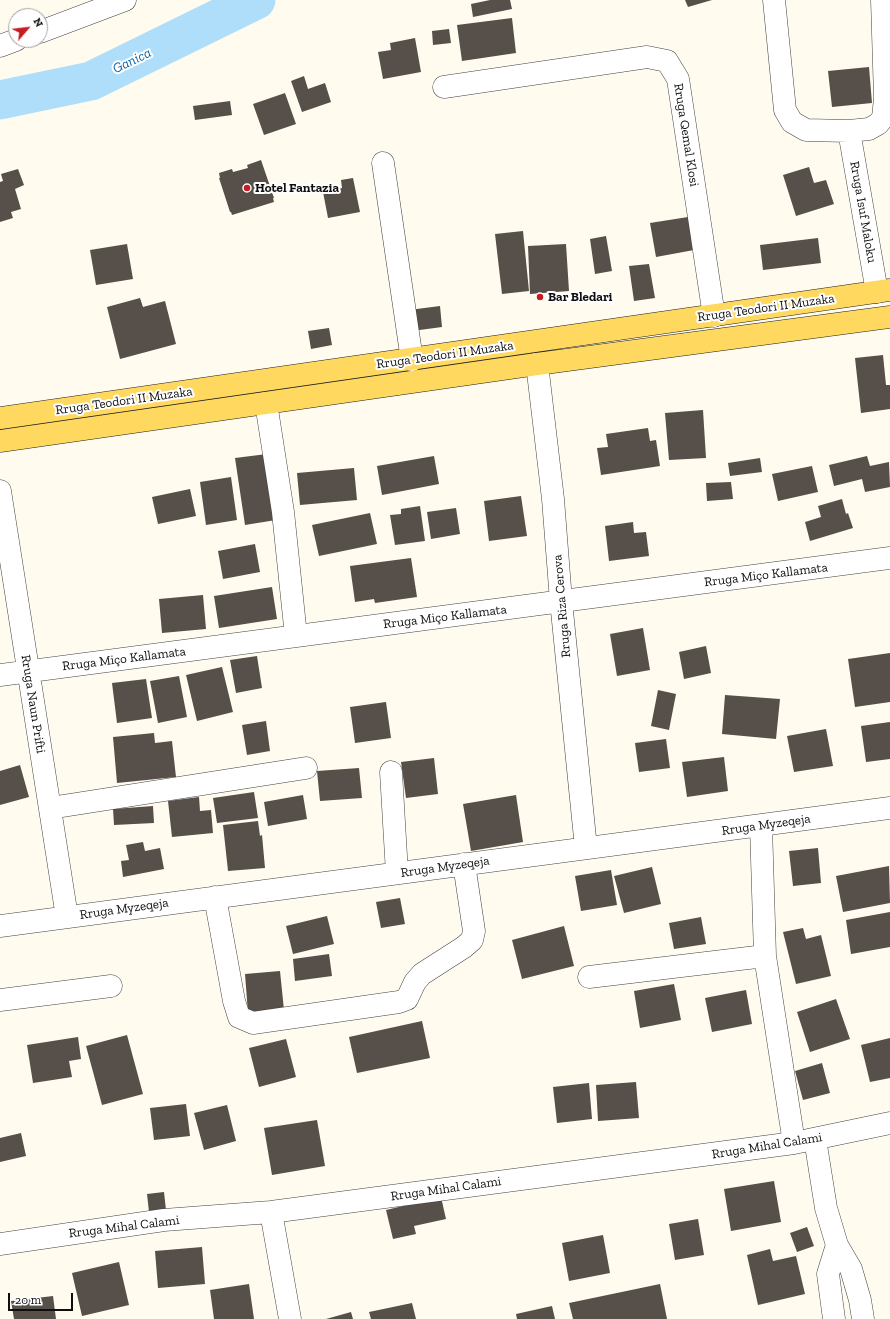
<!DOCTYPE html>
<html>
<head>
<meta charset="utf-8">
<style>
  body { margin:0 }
  #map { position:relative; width:890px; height:1319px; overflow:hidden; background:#fffcef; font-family:"Zilla Slab",serif }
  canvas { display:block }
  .north { position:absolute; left:8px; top:8px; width:40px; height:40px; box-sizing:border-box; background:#fff; border:1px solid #9f9f9f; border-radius:50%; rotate:62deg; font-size:11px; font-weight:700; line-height:16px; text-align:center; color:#0e0e0e }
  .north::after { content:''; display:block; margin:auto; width:14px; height:18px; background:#c81b22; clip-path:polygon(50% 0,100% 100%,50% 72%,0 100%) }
  .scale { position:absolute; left:8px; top:1293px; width:65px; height:18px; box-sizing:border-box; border:2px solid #0e0e0e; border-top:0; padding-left:5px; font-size:12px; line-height:14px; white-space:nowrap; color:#0e0e0e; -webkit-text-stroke:3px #fff; paint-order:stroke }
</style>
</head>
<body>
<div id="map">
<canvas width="890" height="1319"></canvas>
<div class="north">N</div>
<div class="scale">20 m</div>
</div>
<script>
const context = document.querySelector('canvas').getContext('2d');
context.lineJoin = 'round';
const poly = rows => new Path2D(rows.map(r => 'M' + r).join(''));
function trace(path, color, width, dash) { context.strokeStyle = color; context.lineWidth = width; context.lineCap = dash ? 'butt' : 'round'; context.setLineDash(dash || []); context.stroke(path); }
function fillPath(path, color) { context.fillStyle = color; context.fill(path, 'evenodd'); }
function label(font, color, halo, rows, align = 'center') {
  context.font = font + ' "Zilla Slab",serif'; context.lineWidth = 4; context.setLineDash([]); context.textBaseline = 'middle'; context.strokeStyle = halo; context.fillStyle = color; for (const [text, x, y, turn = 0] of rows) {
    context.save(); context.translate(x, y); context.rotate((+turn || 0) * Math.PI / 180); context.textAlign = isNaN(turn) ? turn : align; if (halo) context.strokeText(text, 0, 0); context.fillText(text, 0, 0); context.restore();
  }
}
const river = poly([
  [0,100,91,81,256,0]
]);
const building = poly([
  [490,0,510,0,512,9,473,17,471,4],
  [685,0,712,0,688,7],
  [512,18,516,53,462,61,457,25],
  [449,29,451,43,433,45,432,31],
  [415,38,421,72,383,79,378,52,391,50,390,43],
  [869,67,872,103,832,107,828,71],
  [304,76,308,89,325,83,331,102,302,112,291,81],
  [285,93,296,124,264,135,253,104],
  [230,101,232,115,195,120,193,106],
  [261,160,274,198,273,198,274,202,232,215,231,212,230,212,219,178,220,178,219,173,232,169,233,172,248,168,247,165],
  [809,167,814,183,826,180,834,204,796,216,783,175],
  [18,169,24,185,15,189,21,209,11,212,13,218,0,222,0,182,3,181,1,174],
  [353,178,360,212,328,218,323,192,342,188,341,180],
  [688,217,694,250,656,257,650,223],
  [523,231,529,291,502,294,495,234],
  [606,236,612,271,595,274,590,239],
  [818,238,821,263,763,270,760,245],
  [127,244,133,279,96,285,90,250],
  [566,244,569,291,530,294,528,246],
  [649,264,655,298,634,301,629,266],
  [140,298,143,307,165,301,176,344,120,359,107,307],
  [440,306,442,327,412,331,409,310],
  [329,328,332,345,311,349,308,331],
  [883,355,886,385,890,385,890,409,861,413,855,358],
  [703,410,706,458,669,460,665,413],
  [648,428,650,441,656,440,660,466,601,475,597,448,608,447,606,434],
  [267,454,276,520,245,525,235,458],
  [434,456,439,484,382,495,377,466],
  [867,456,870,466,889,462,890,487,865,492,862,479,834,486,829,465],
  [760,458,762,472,730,476,728,463],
  [812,466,818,492,778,501,772,474],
  [354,468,357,500,300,505,297,473],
  [231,477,237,520,206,525,200,482],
  [731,482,733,499,707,501,706,483],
  [190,489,196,516,158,524,152,497],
  [521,496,527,536,489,541,484,501],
  [842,499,846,514,848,513,853,528,810,541,805,522,821,517,818,506],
  [420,506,425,541,395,545,390,515,401,514,401,509],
  [456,508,460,534,431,539,427,512],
  [370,513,377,544,319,556,312,525],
  [633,522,634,533,646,532,649,556,609,561,605,526],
  [255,544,260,572,223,579,218,551],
  [411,558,417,597,375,603,374,599,355,602,350,566],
  [272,587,277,619,219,628,214,596],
  [203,595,206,629,162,633,159,599],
  [643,628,650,670,617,676,610,634],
  [706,646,711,673,684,679,679,652],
  [890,653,890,702,855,707,848,659],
  [257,656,262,688,236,693,230,660],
  [222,667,233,712,197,721,186,675],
  [179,676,187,717,158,723,150,681],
  [146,679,152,718,117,723,112,683],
  [658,690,676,694,669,730,651,726],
  [725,695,780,699,776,739,722,734],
  [386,702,391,738,355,743,350,707],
  [266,721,270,751,247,755,242,725],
  [890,722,890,759,866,762,861,726],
  [826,729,833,766,794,772,787,736],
  [154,733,155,743,172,741,176,777,117,783,113,737],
  [666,739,670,768,639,772,635,743],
  [724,757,728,791,687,797,682,762],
  [434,758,438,794,406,798,401,762],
  [20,765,29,797,0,805,0,771],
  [359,768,362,798,320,801,317,771],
  [254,792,258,818,217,823,213,798],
  [303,795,307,819,268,826,264,802],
  [516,795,523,842,471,851,463,804],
  [199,797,200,811,211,810,213,833,172,837,168,801],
  [153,806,154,823,114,825,113,809],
  [258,821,260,836,262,835,265,868,228,871,223,825],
  [143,842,145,851,160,848,164,869,123,877,121,861,129,860,126,845],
  [818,848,821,883,793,886,789,851],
  [889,866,890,903,843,912,836,876],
  [652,867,661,904,624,913,614,876],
  [611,870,617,905,581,911,575,876],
  [400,898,405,924,381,928,376,902],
  [890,912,890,947,851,954,846,920],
  [327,916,334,944,293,954,286,926],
  [701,917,706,944,674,949,669,923],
  [564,926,574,966,522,979,512,940],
  [803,928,806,939,821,935,831,976,796,984,783,932],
  [329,954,332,976,295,981,293,959],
  [280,971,284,1010,248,1013,245,974],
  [674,984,681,1020,640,1028,634,991],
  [746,990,752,1024,712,1032,705,998],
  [836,999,850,1039,810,1052,797,1012],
  [422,1021,430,1058,357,1073,349,1037],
  [127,1035,143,1094,102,1105,86,1046],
  [78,1037,81,1059,69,1061,72,1077,33,1083,27,1045],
  [890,1038,890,1078,870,1082,861,1045],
  [286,1039,296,1077,259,1087,249,1048],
  [822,1063,830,1093,803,1100,795,1071],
  [636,1082,639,1118,598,1121,596,1085],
  [589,1083,592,1119,557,1123,553,1087],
  [186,1104,190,1136,154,1140,150,1108],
  [227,1105,236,1141,204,1150,194,1113],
  [317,1120,325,1166,272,1175,264,1128],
  [21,1133,26,1156,0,1162,0,1138],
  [774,1181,781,1222,731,1231,724,1189],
  [164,1192,166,1210,149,1212,147,1194],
  [441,1197,446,1219,414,1226,416,1234,393,1239,386,1210],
  [698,1219,704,1255,675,1260,669,1224],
  [807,1227,814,1246,797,1252,790,1233],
  [603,1235,610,1273,569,1281,562,1243],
  [202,1247,205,1284,158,1288,155,1251],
  [770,1249,773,1261,796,1256,805,1294,758,1305,747,1255],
  [119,1262,129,1305,82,1316,72,1273],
  [249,1284,254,1319,214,1319,210,1290],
  [660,1284,667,1319,573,1319,569,1303],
  [53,1296,56,1319,14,1319,11,1301],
  [412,1303,416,1319,371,1319,369,1312],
  [552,1306,555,1319,517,1319,516,1314],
  [351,1312,353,1319,326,1319]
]);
const minor = poly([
  [774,0,785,110,792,122,806,130,849,131,869,129,878,124,883,118,885,98,882,0],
  [40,32,125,0],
  [0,46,16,40],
  [444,87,647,57,667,61,678,79,714,316],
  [849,131,877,292],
  [383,163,412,360],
  [537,364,553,499,561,601,586,848],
  [266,403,283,512,296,636],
  [0,491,67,917],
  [0,675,890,558],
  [391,772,397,873],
  [50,808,306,768],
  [761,826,765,956,794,1143],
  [215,897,234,1001,239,1017,253,1023,399,1002,407,999,415,982,422,974,464,947,472,940,474,931,464,864],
  [0,926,890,808],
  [589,977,765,956],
  [0,1000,111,986],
  [815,1139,826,1208,837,1245,851,1269,860,1300,863,1319],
  [271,1212,290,1319],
  [0,1244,164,1220,271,1212,794,1143,890,1123],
  [834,1319,828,1274,837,1245]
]);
const major = poly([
  [0,418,890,290],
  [0,441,537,364,890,317]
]);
const markers = [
  [247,188,4,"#c81b22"],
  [540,297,4,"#c81b22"]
];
const streetNames = [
  ["Rruga Qemal Klosi",686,135,81],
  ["Rruga Isuf Maloku",863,212,80],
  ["Rruga Teodori II Muzaka",766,308,-8],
  ["Rruga Teodori II Muzaka",445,355,-8],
  ["Rruga Teodori II Muzaka",124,401,-8],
  ["Rruga Miço Kallamata",766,575,-7],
  ["Rruga Riza Cerova",562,606,-95],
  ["Rruga Miço Kallamata",445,617,-7],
  ["Rruga Miço Kallamata",124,659,-7],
  ["Rruga Naun Prifti",33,704,81],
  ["Rruga Myzeqeja",766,825,-8],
  ["Rruga Myzeqeja",445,867,-8],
  ["Rruga Myzeqeja",124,909,-8],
  ["Rruga Mihal Calami",767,1146,-9],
  ["Rruga Mihal Calami",446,1189,-8],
  ["Rruga Mihal Calami",124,1227,-7]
];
const poiNames = [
  ["Hotel Fantazia",255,188],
  ["Bar Bledari",548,297]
];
const waterNames = [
  ["Ganica",132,61,-26]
];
trace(river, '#afdefb', 39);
fillPath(building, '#574f49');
trace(minor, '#414141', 23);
trace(major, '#1f1f1f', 23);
trace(minor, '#fff', 22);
trace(major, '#ffd95f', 22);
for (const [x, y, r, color] of markers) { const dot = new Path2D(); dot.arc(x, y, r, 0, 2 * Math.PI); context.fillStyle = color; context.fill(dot); trace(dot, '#fff', 1.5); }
label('13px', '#0e0e0e', '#fff', streetNames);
label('bold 13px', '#0e0e0e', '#fff', poiNames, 'left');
label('italic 14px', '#0e64a9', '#fff', waterNames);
</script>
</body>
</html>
